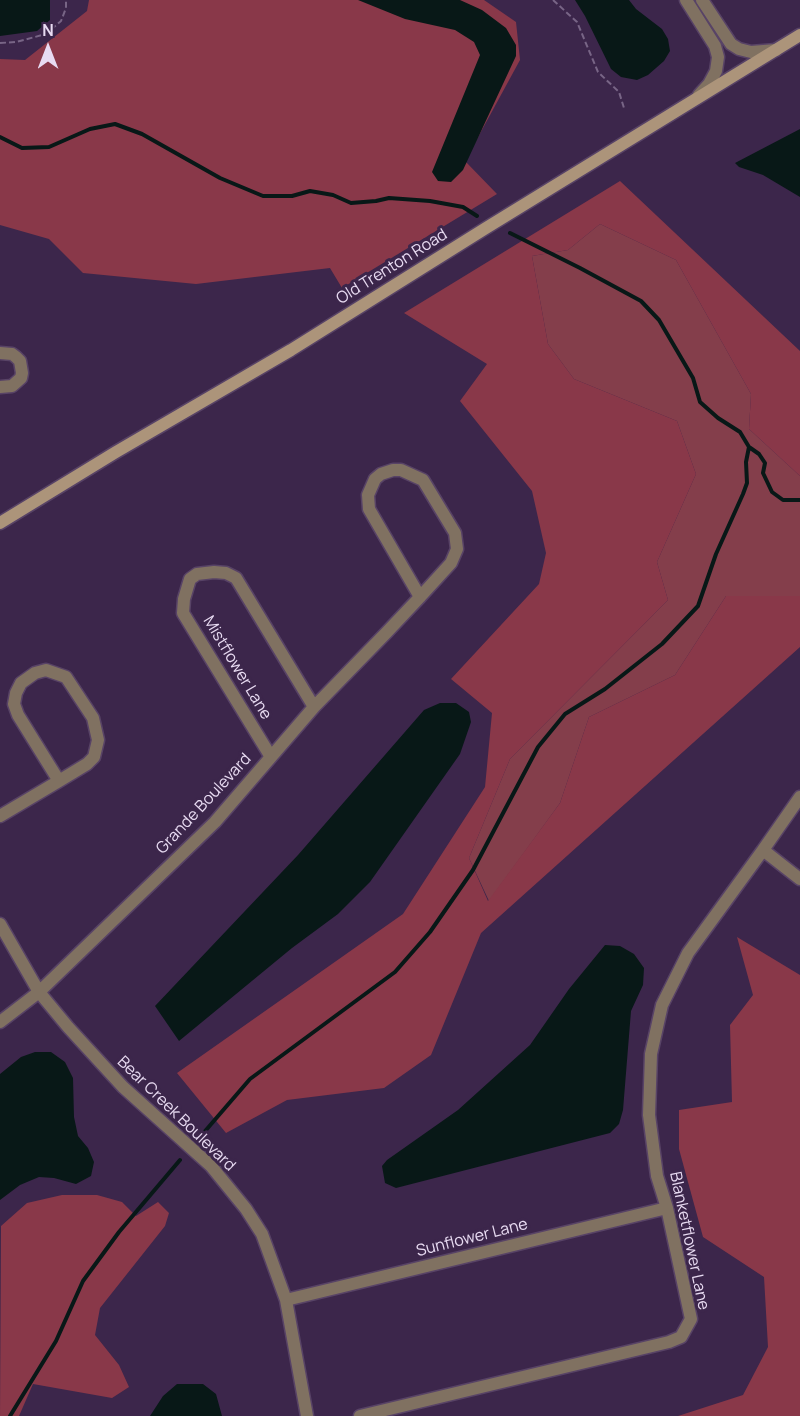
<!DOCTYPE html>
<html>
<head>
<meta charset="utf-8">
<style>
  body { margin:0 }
  #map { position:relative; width:800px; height:1416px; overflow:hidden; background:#3c264b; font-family:Manrope,sans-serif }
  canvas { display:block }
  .north { position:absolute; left:18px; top:18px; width:60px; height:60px; -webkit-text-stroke:4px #3c264b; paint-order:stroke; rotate:0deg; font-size:16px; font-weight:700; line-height:24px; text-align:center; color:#e8dbf2 }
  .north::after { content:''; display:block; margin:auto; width:21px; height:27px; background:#e8dbf2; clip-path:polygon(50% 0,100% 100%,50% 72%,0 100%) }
</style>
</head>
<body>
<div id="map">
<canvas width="800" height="1416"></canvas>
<div class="north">N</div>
</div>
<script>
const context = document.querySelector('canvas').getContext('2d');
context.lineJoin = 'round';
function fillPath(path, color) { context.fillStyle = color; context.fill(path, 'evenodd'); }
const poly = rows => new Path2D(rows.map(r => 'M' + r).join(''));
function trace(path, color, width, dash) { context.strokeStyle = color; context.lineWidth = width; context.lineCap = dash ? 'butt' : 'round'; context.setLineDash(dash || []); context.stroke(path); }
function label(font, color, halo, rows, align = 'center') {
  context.font = font + ' Manrope,sans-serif'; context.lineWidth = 6; context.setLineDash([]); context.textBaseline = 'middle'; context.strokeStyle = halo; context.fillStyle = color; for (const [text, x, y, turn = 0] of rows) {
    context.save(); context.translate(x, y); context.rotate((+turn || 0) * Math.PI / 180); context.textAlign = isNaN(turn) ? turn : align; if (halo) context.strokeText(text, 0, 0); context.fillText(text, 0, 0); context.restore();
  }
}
const green = poly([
  [600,224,676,260,751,394,749,429,800,476,800,596,726,596,675,675,589,717,560,803,489,901,469,858,510,759,668,600,657,562,696,474,677,421,574,379,548,344,532,256,568,250]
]);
const forest = poly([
  [89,0,484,0,516,22,520,60,465,161,497,194,342,288,330,268,196,284,83,273,49,239,0,225,0,59,25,60,87,11],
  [620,181,800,351,800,476,749,429,751,394,676,260,600,224,568,250,532,256,548,344,574,379,677,421,696,474,657,562,668,600,510,759,469,858,488,901,560,803,589,717,675,675,726,596,800,596,800,647,481,933,431,1055,384,1088,287,1100,226,1133,177,1073,403,914,485,787,492,713,451,679,539,584,546,553,532,491,460,401,487,364,404,313],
  [737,937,800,975,800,1416,678,1416,743,1395,768,1347,764,1277,703,1237,679,1149,679,1110,732,1102,730,1025,753,995],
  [62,1195,97,1195,122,1202,136,1216,158,1202,169,1213,165,1226,100,1308,95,1335,119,1365,129,1387,112,1398,33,1384,19,1416,0,1416,1,1226,27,1203]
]);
const water = poly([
  [0,0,50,0,50,20,37,31,0,36],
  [358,0,460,0,482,10,506,28,516,45,516,56,463,170,451,182,438,181,432,172,480,55,474,42,455,30,405,19],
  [575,0,629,0,636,9,662,29,668,39,670,51,664,61,648,75,637,80,621,77,611,69,585,16],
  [800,129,800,197,763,175,739,167,735,163],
  [440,703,456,703,469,712,471,722,460,754,370,882,338,914,292,948,179,1041,155,1006,298,855,424,710],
  [605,945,620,946,634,954,644,968,643,985,631,1011,623,1110,619,1124,610,1133,396,1188,385,1183,382,1166,387,1160,458,1110,530,1045,569,989],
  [35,1052,51,1052,65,1062,73,1078,74,1117,78,1136,88,1148,94,1162,91,1176,76,1184,54,1178,39,1177,20,1185,0,1200,0,1074,21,1057],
  [177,1384,203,1384,216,1394,222,1416,150,1416,163,1396]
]);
const stream = poly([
  [0,137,22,148,49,147,90,129,115,124,142,134,220,178,263,196,292,196,310,191,333,195,351,203,376,201,389,198,430,201,463,207,477,216],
  [510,233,580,268,641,301,659,320,693,378,700,402,718,418,740,432,749,447,759,454,765,463,763,473,772,492,783,500,800,500],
  [200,1137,250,1079,395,972,430,932,473,870,538,747,565,714,605,689,662,644,698,606,716,554,743,494,747,483,746,462,749,447],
  [10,1416,56,1341,83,1281,119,1232,180,1160]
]);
const path = poly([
  [553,0,577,22,598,72,619,92,624,108],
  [0,43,16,42,46,34,61,21,66,8,66,0]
]);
const street = poly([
  [686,0,715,46,718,57,716,71,709,84,699,95],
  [702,0,731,44,739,49,751,52,776,50],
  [0,353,12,354,16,357,20,361,22,373,21,378,12,386,0,387],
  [271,757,183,613,184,599,190,579,197,574,214,572,226,573,236,578,314,707],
  [800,797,763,850,800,879],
  [0,816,59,781,87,764,94,757,98,740,93,718,66,677,46,670,35,673,21,683,16,693,14,704,18,715,59,781],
  [0,924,39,992,68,1027,123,1087,211,1166,246,1209,262,1234,286,1300,307,1416],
  [0,1022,39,992,215,822,314,707,387,632,420,597,451,563,457,549,455,533,423,480,401,470,393,470,381,474,375,479,368,495,369,509,420,597],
  [286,1300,667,1208],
  [360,1416,669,1342,681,1337,691,1319,667,1208,657,1176,649,1115,651,1054,662,1005,688,953,763,850]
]);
const secondary = poly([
  [0,523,116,452,291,350,486,228,800,35]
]);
const streetNames = [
  ["Old Trenton Road",392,267,-32],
  ["Mistflower Lane",237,668,59],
  ["Grande Boulevard",204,804,-47],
  ["Bear Creek Boulevard",176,1114,44],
  ["Sunflower Lane",472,1238,-14],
  ["Blanketflower Lane",689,1241,78]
];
fillPath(green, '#843e4b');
fillPath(forest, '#893849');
fillPath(water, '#081817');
trace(stream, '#081817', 4);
trace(street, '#584366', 15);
trace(secondary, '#584366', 15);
trace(path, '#786586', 2, [6, 3]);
trace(street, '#807161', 12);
trace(secondary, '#ac947a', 12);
label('16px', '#e8dbf2', '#3c264b', streetNames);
</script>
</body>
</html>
